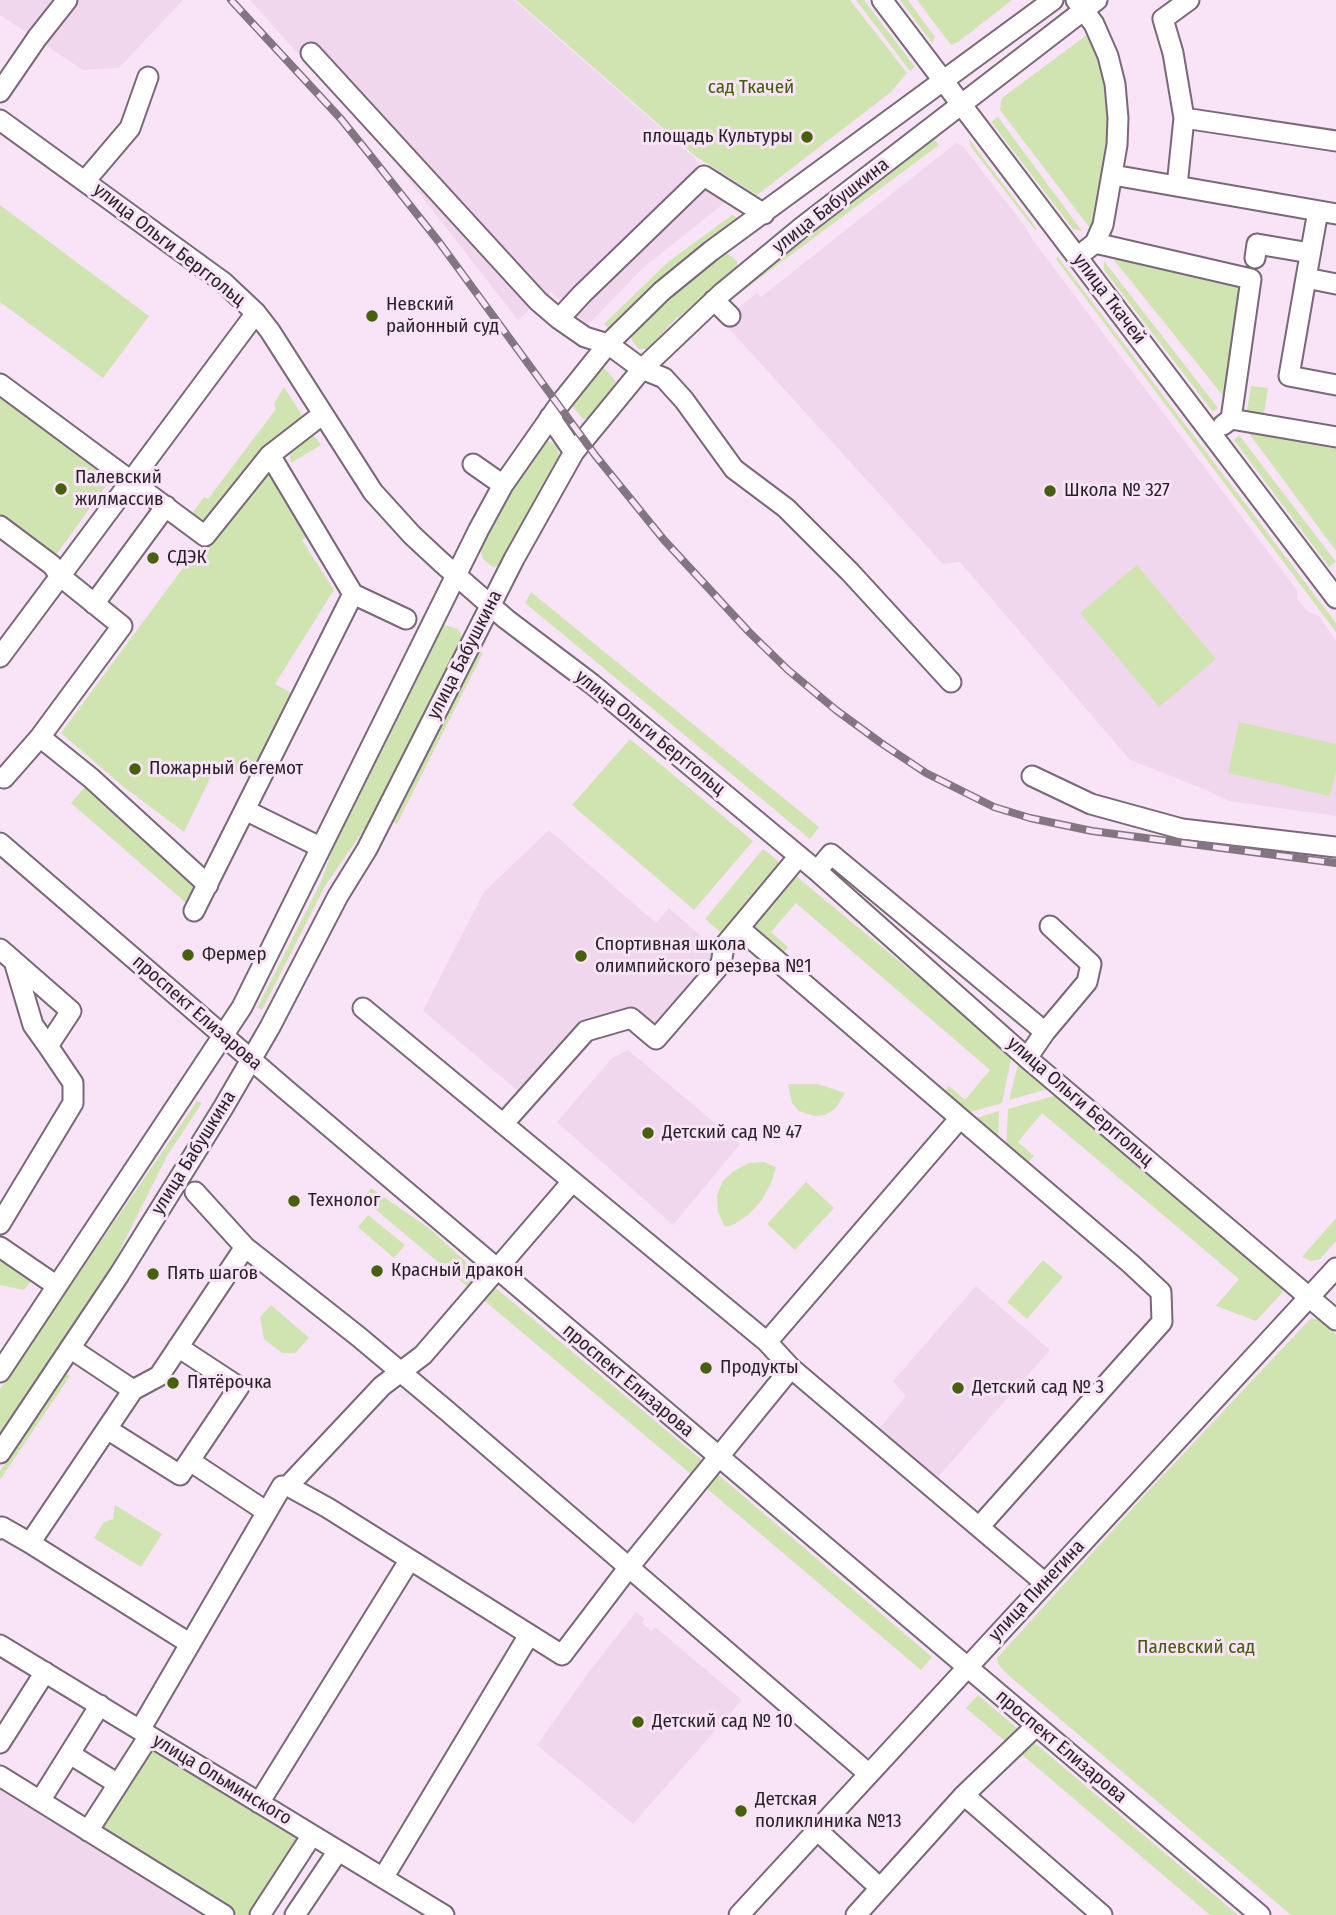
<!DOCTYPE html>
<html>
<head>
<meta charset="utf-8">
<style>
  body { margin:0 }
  canvas { display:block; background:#f8e4f6 }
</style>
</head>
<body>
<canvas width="1336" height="1915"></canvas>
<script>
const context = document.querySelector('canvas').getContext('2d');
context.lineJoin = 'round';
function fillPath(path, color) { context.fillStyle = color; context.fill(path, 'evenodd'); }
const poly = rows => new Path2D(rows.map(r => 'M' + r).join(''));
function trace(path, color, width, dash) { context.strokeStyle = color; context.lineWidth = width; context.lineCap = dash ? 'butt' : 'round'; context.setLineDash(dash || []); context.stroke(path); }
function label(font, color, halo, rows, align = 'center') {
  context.font = font + ' "Fira Sans Condensed",sans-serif'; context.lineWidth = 6; context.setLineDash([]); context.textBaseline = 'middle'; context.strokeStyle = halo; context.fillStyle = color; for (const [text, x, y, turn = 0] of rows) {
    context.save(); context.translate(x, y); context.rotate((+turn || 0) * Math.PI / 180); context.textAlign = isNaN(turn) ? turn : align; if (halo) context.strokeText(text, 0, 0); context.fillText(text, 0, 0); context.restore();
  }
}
const built = poly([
  [0,0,183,0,119,68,83,70,0,15],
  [250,0,514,0,694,157,701,167,739,189,722,205,643,268,588,325,551,292,518,320,394,161],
  [956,143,963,146,1027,229,1032,239,1297,590,1297,599,1307,611,1319,616,1336,641,1336,816,1229,801,1206,790,1130,760,960,562,943,564,724,323,738,308,757,293,761,297],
  [549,830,656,923,669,908,710,944,711,969,654,1029,581,1025,523,1095,423,1011,484,892],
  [628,1050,740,1144,673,1225,557,1122,612,1058],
  [976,1286,1050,1350,937,1478,879,1429,906,1396,893,1381],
  [636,1612,645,1619,642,1623,651,1631,655,1627,742,1700,633,1824,537,1745,586,1676],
  [0,1786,97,1844,206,1915,0,1915]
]);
const green = poly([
  [516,0,850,0,907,73,891,92,757,195,695,156],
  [856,0,864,0,915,67,910,71],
  [900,0,908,0,935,37,932,43],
  [917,0,1012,0,958,42,951,45],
  [1088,34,1099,59,1107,86,1110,118,1110,144,1097,220,1089,227,1000,110,1002,98],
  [998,117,1082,231,1073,229,991,122],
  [934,139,939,145,725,304,722,301],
  [969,139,1037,229,1035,230,971,147],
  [0,205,149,316,103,378,0,302],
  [732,215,738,218,656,284,609,329,604,324,668,262],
  [727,253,737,261,737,266,678,318,676,317,675,320,647,349,639,349,632,341,632,333,688,282],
  [1058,257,1336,623,1336,632,1056,259],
  [1116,258,1244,286,1224,397,1114,260],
  [1104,261,1218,408,1213,412,1104,270],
  [602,368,606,370,615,380,616,385,588,418,583,419,573,407,573,402],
  [1251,386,1268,388,1264,414,1247,411],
  [284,387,304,418,205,525,191,515,204,497,208,499,276,409,274,404],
  [0,391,114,475,53,559,0,520],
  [1248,432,1336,449,1336,551],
  [312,433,321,445,291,463,289,451],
  [1239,435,1336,562,1329,567,1234,440],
  [546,440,556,445,560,457,500,566,493,567,483,559,480,549,515,485],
  [263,475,272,475,308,536,302,540,334,590,275,684,297,696,256,775,247,777,234,771,230,776,215,768,184,832,125,788,61,733,191,557,195,560,256,480],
  [1137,565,1216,659,1159,707,1080,613],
  [531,592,819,827,810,839,525,603],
  [444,625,458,629,463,639,367,825,325,886,262,1010,257,1008,320,884,347,811,435,637],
  [477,651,483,653,397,824,392,822],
  [1239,722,1336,744,1336,771,1330,796,1228,773],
  [630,739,753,841,694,910,572,805],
  [85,787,201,889,192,908,71,803],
  [763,849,783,865,726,937,705,919],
  [791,872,1012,1054,1002,1103,963,1114,941,1096,949,1086,965,1100,990,1070,796,903,771,932,788,947,780,957,745,927],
  [1019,1060,1052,1088,1009,1100],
  [788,1084,818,1084,845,1093,835,1109,825,1115,814,1116,799,1111,792,1103],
  [1057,1095,1284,1287,1283,1292,1256,1321,1216,1306,1239,1279,1042,1113,1018,1142,1034,1156,1024,1167,1006,1152,1008,1109],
  [197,1101,202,1103,167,1156,110,1270,0,1435,0,1389],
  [999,1111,998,1145,969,1120],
  [764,1162,776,1167,772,1181,762,1200,749,1214,735,1224,725,1227,718,1212,717,1195,723,1181,734,1171,749,1163],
  [806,1182,834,1208,795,1250,767,1224],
  [371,1188,430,1229,480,1275,469,1288,363,1199],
  [368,1215,405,1245,394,1258,358,1227],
  [1336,1218,1336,1241,1320,1259,1312,1261,1302,1257],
  [1043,1260,1063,1277,1027,1319,1007,1302],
  [0,1261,31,1281,24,1290,0,1285],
  [491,1284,703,1461,692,1475,480,1297],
  [271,1305,309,1338,295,1353,282,1353,264,1339,260,1317],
  [1311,1318,1319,1320,1336,1334,1336,1915,1291,1915,1007,1674,998,1664,997,1658,1151,1488],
  [65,1372,70,1376,0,1480,0,1471],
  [715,1472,932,1657,921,1670,704,1486],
  [115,1505,162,1534,141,1567,94,1538,104,1522,113,1519],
  [978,1695,1018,1729,1006,1742,966,1708],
  [1030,1739,1238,1915,1210,1915,1019,1752],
  [149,1747,297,1838,250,1915,238,1915,99,1829]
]);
const minor = poly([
  [882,0,1336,598],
  [1076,0,1094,24,1108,56,1115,84,1118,118,1117,145,1103,225,1095,243,1086,250],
  [1189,0,1163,19,1173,53,1184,118,1336,141],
  [311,53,538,301,559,319],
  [0,92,37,38,67,0],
  [0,120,223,282,256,313,270,331,373,492,412,535,441,562,506,619,592,684,817,871,1027,1058,1336,1320],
  [1113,175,1336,214],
  [85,181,130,128,148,77],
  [1177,186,1184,118],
  [1318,211,1306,278,1336,284],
  [764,214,704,176,582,294,559,319,585,337,608,344,642,369,664,378,684,400,734,469,786,508,850,572,951,682],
  [1095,243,1251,279,1231,419],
  [1255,258,1257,244,1310,253],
  [1306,278,1289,376,1336,385],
  [714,300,730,316],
  [0,384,205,536,270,455,323,414],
  [550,417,574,452],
  [1223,425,1231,419,1336,437],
  [473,464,503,485],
  [0,526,52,565,60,576,122,626,40,737,91,778,208,885],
  [353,594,406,619],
  [94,604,166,506],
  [0,657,256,313],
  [1032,776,1091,804,1182,829,1336,847],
  [4,778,40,737],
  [245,810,320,847],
  [0,843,284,1088,1260,1915],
  [817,871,831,854,1045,1032],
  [194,911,353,594,270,455],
  [739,928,960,1118],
  [0,949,71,1011,48,1046,73,1083,73,1103,0,1224],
  [14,961,33,1025,48,1046],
  [363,1008,767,1342,791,1368,1045,1583],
  [1027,1058,1045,1032,1087,982,1091,964,1050,926],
  [503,1124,586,1031,631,1018,656,1039,721,964,724,946,799,856],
  [195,1192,245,1247,359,1337,446,1410,869,1774],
  [0,1247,57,1286],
  [767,1342,960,1118,1131,1264,1161,1292,1162,1322,979,1527],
  [70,1348,133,1390],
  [0,1372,242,1007,479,529,503,485,559,405,608,344,662,291,711,251,1053,0],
  [107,1429,180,1475,239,1387,178,1347],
  [0,1453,119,1275,223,1108,270,1027,338,896,367,849,514,559,574,452,642,369,722,293,802,227,1097,0],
  [190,1461,267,1512],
  [288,1486,382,1386,423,1355,571,1183],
  [0,1529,2,1527,30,1543,189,1643],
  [30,1543,133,1390,159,1376,245,1247],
  [0,1645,444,1915],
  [140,1730,282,1486,288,1486,328,1508,562,1655,629,1567,791,1368],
  [0,1743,45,1672],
  [70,1754,118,1784],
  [0,1776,224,1915],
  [964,1795,1036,1726],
  [40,1801,100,1705],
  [259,1803,409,1561],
  [817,1830,880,1888],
  [88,1831,149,1736],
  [383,1878,529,1635],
  [260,1915,312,1835],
  [295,1915,338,1851],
  [739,1915,1336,1268],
  [856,1915,964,1795,1102,1915]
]);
const rail = poly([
  [231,0,341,119,370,155,439,242,595,455,664,540,749,632,788,670,836,710,881,743,926,773,994,807,1030,818,1092,831,1336,863]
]);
const markers = [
  [807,137,7,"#47600e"],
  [372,316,7,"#47600e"],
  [61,489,7,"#47600e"],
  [1050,491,7,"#47600e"],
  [153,558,7,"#47600e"],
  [135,769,7,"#47600e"],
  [188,955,7,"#47600e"],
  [581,956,7,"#47600e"],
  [648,1133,7,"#47600e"],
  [294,1201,7,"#47600e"],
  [377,1271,7,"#47600e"],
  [153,1274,7,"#47600e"],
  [706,1368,7,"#47600e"],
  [173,1383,7,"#47600e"],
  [958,1388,7,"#47600e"],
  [638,1722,7,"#47600e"],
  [741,1811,7,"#47600e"]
];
const parkNames = [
  ["сад Ткачей",751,88],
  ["Палевский сад",1196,1648]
];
const poiNames = [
  ["площадь Культуры",793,137,"right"],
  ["Невский",386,305],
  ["районный суд",386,327],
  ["Палевский",75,478],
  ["жилмассив",75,500],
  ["Школа № 327",1064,491],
  ["СДЭК",167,558],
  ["Пожарный бегемот",149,769],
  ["Спортивная школа",595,945],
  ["олимпийского резерва №1",595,967],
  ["Фермер",202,955],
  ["Детский сад № 47",662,1133],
  ["Технолог",308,1201],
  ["Красный дракон",391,1271],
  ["Пять шагов",167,1274],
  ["Продукты",720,1368],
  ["Пятёрочка",187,1383],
  ["Детский сад № 3",972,1388],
  ["Детский сад № 10",652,1722],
  ["Детская",755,1800],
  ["поликлиника №13",755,1822]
];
const streetNames = [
  ["улица Бабушкина",831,206,-38],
  ["улица Ольги Берггольц",169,245,38],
  ["улица Ткачей",1109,299,53],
  ["улица Бабушкина",465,655,-63],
  ["улица Ольги Берггольц",650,733,39],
  ["проспект Елизарова",197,1013,41],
  ["улица Ольги Берггольц",1080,1102,41],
  ["улица Бабушкина",194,1153,-58],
  ["проспект Елизарова",628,1381,40],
  ["улица Пинегина",1037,1591,-47],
  ["проспект Елизарова",1061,1747,40],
  ["улица Ольминского",222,1780,31]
];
fillPath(built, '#f1d7ee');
fillPath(green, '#d0e4b2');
trace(minor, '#796878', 23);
trace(minor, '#fff', 19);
trace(rail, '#837682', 8);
trace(rail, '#f8e4f6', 5, [16]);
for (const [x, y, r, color] of markers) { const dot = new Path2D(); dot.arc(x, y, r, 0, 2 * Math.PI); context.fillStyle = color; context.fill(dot); trace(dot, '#f8e4f6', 2.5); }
label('19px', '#435b08', '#f8e4f6', parkNames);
label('19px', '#271f26', '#f8e4f6', poiNames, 'left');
label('19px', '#271f26', '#f8e4f6', streetNames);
</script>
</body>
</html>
